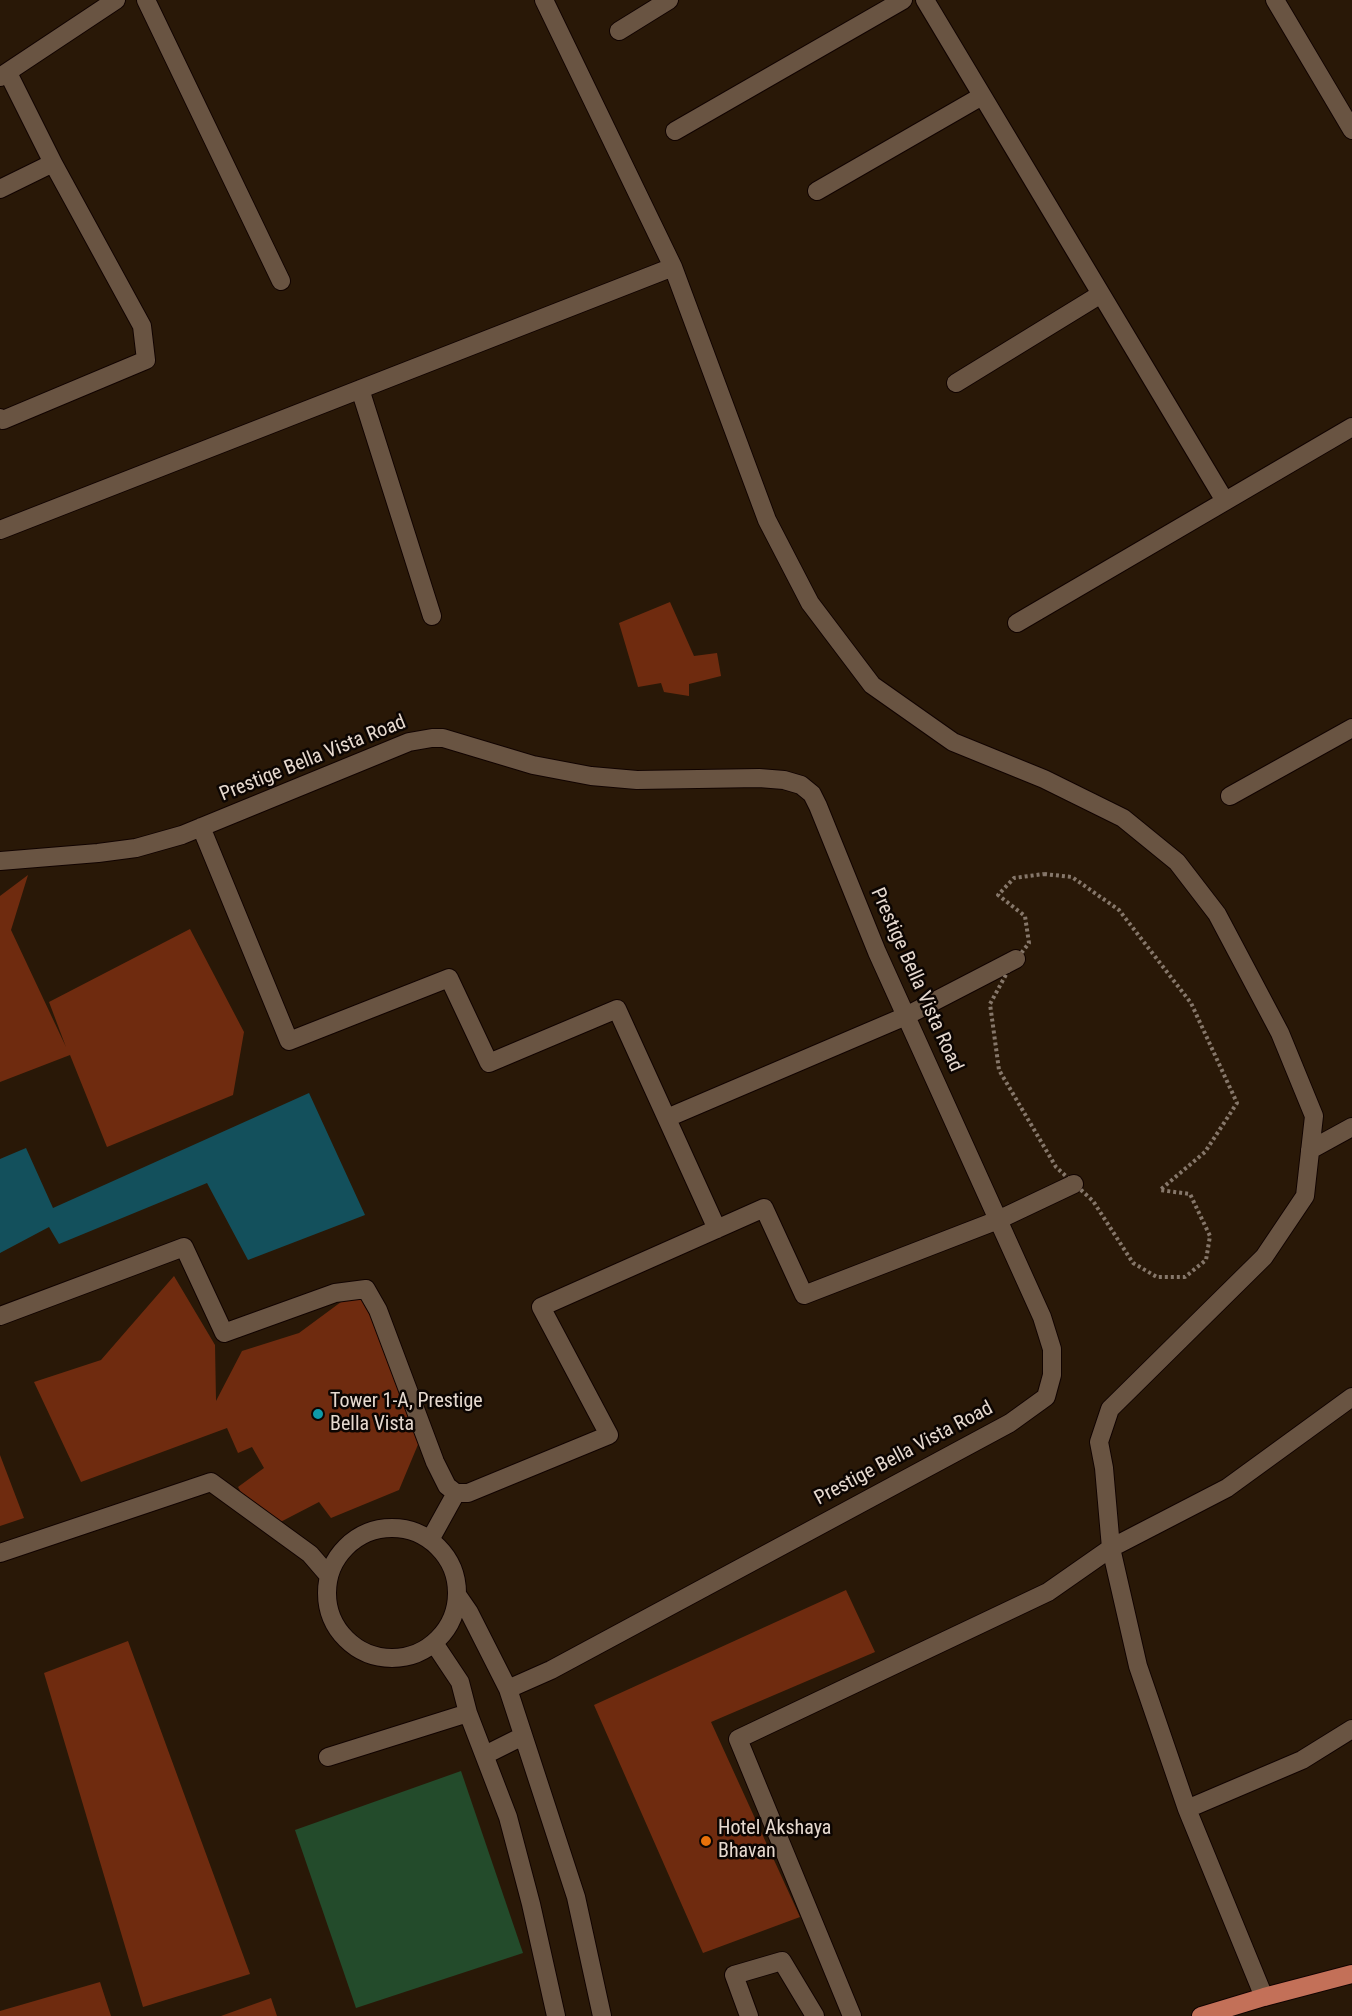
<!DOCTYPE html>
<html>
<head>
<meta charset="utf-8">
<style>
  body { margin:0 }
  canvas { display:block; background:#291807 }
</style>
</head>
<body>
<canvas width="1352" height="2016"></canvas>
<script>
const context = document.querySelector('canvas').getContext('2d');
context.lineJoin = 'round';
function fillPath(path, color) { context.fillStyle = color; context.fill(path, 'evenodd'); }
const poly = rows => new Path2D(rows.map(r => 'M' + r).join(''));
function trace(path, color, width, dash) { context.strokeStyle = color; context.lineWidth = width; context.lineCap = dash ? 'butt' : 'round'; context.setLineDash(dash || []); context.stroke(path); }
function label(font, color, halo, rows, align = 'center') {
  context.font = font + ' "Roboto Condensed",sans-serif'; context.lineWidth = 5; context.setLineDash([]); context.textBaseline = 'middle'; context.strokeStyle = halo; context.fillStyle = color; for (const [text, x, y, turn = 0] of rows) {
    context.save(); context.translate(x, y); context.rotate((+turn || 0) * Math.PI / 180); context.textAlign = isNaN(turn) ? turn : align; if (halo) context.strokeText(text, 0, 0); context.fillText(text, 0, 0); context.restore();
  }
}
const green = poly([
  [461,1771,523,1953,356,2008,295,1830]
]);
const water = poly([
  [309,1093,365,1215,248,1260,207,1183,59,1244,49,1227,0,1253,0,1159,26,1148,53,1208]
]);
const building = poly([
  [670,602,694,656,717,653,721,676,689,684,689,696,664,692,661,683,638,687,619,623],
  [28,875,11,930,66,1047,49,1002,190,929,244,1032,233,1095,107,1147,70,1055,0,1082,0,896],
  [174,1276,215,1345,216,1401,242,1351,299,1333,341,1302,364,1294,422,1435,399,1490,331,1518,319,1502,263,1531,238,1487,264,1468,252,1447,238,1453,227,1428,81,1482,34,1382,101,1360],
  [0,1455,24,1518,0,1526],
  [846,1590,875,1652,711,1722,800,1917,703,1953,594,1705],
  [128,1641,250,1974,143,2007,44,1673],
  [100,1982,111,2016,0,2016,0,2011],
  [271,1998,277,2016,221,2016]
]);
const path = poly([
  [1044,874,1072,877,1119,910,1191,1003,1237,1103,1205,1152,1160,1190,1190,1194,1210,1236,1206,1260,1185,1277,1157,1277,1133,1263,1093,1201,1056,1167,999,1070,990,1004,1009,969,1029,943,1025,916,998,895,1014,878,1044,874]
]);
const minor = poly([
  [146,0,281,281],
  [925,0,1225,501],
  [1275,0,1352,130],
  [619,31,669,0],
  [0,77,116,0],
  [675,131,903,0],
  [0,189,53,163],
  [817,191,982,96],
  [673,267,767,520,810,603,872,685,953,742,1044,779,1123,818,1177,862,1217,914,1280,1033,1314,1116,1305,1196,1264,1257,1110,1409,1099,1442,1104,1468,1111,1548,1138,1666,1187,1809],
  [956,383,1101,294],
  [360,389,432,616],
  [0,418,3,420,146,360,142,326,53,163,8,73],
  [0,530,673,267,544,0],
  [1017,623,1352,427],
  [1230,796,1352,728],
  [201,827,289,1041,449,978,489,1063,617,1009,717,1229],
  [0,861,98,853,136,848,182,835,409,742,432,738,443,738,533,765,591,776,637,780,759,778,784,780,801,785,812,794,818,806,877,952,1042,1317,1052,1349,1052,1375,1046,1397,1010,1423,551,1670,508,1689],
  [667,1118,906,1016,1016,959],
  [1310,1150,1352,1127],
  [0,1316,184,1247,224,1333,335,1293,366,1289,378,1310,435,1462,447,1486,456,1493,468,1493,609,1435,541,1307,764,1208,804,1295,998,1220,1074,1184],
  '327 1593a65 65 0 1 1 130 0a65 65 0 1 1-130 0Z',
  [430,1540,456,1493],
  [0,1553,211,1482,310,1554,329,1576],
  [458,1596,469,1612,508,1689,576,1897,602,2016],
  [434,1643,460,1682,468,1713,508,1817,531,1904,556,2016],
  [485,1755,523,1736],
  [328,1757,468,1713],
  [1264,1997,1187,1809,1302,1760,1352,1729],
  [749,2016,734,1975,782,1961,815,2016],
  [852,2016,738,1739,1048,1592,1111,1548,1227,1488,1352,1397]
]);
const major = poly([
  [1201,2016,1264,1997,1352,1974]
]);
const markers = [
  [318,1414,6,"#0f9aa8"],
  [706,1841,6,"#e8710a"]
];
const streetNames = [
  ["Prestige Bella Vista Road",313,759,-22],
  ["Prestige Bella Vista Road",916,980,66],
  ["Prestige Bella Vista Road",904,1454,-28]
];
const poiNames = [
  ["Tower 1-A, Prestige",330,1402],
  ["Bella Vista",330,1425],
  ["Hotel Akshaya",718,1829],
  ["Bhavan",718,1852]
];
fillPath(green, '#234b2b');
fillPath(water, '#13505c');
fillPath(building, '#6f2b0f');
trace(minor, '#110300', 20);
trace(major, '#110300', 20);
trace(path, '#86776a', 4, [3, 3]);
trace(minor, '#695442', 18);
trace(major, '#c37058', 18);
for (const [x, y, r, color] of markers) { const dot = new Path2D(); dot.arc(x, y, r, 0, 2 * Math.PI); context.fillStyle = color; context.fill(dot); trace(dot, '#0c0502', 2); }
label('20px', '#e6d9cf', '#0c0502', streetNames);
label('20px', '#e6d9cf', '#0c0502', poiNames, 'left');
</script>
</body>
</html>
